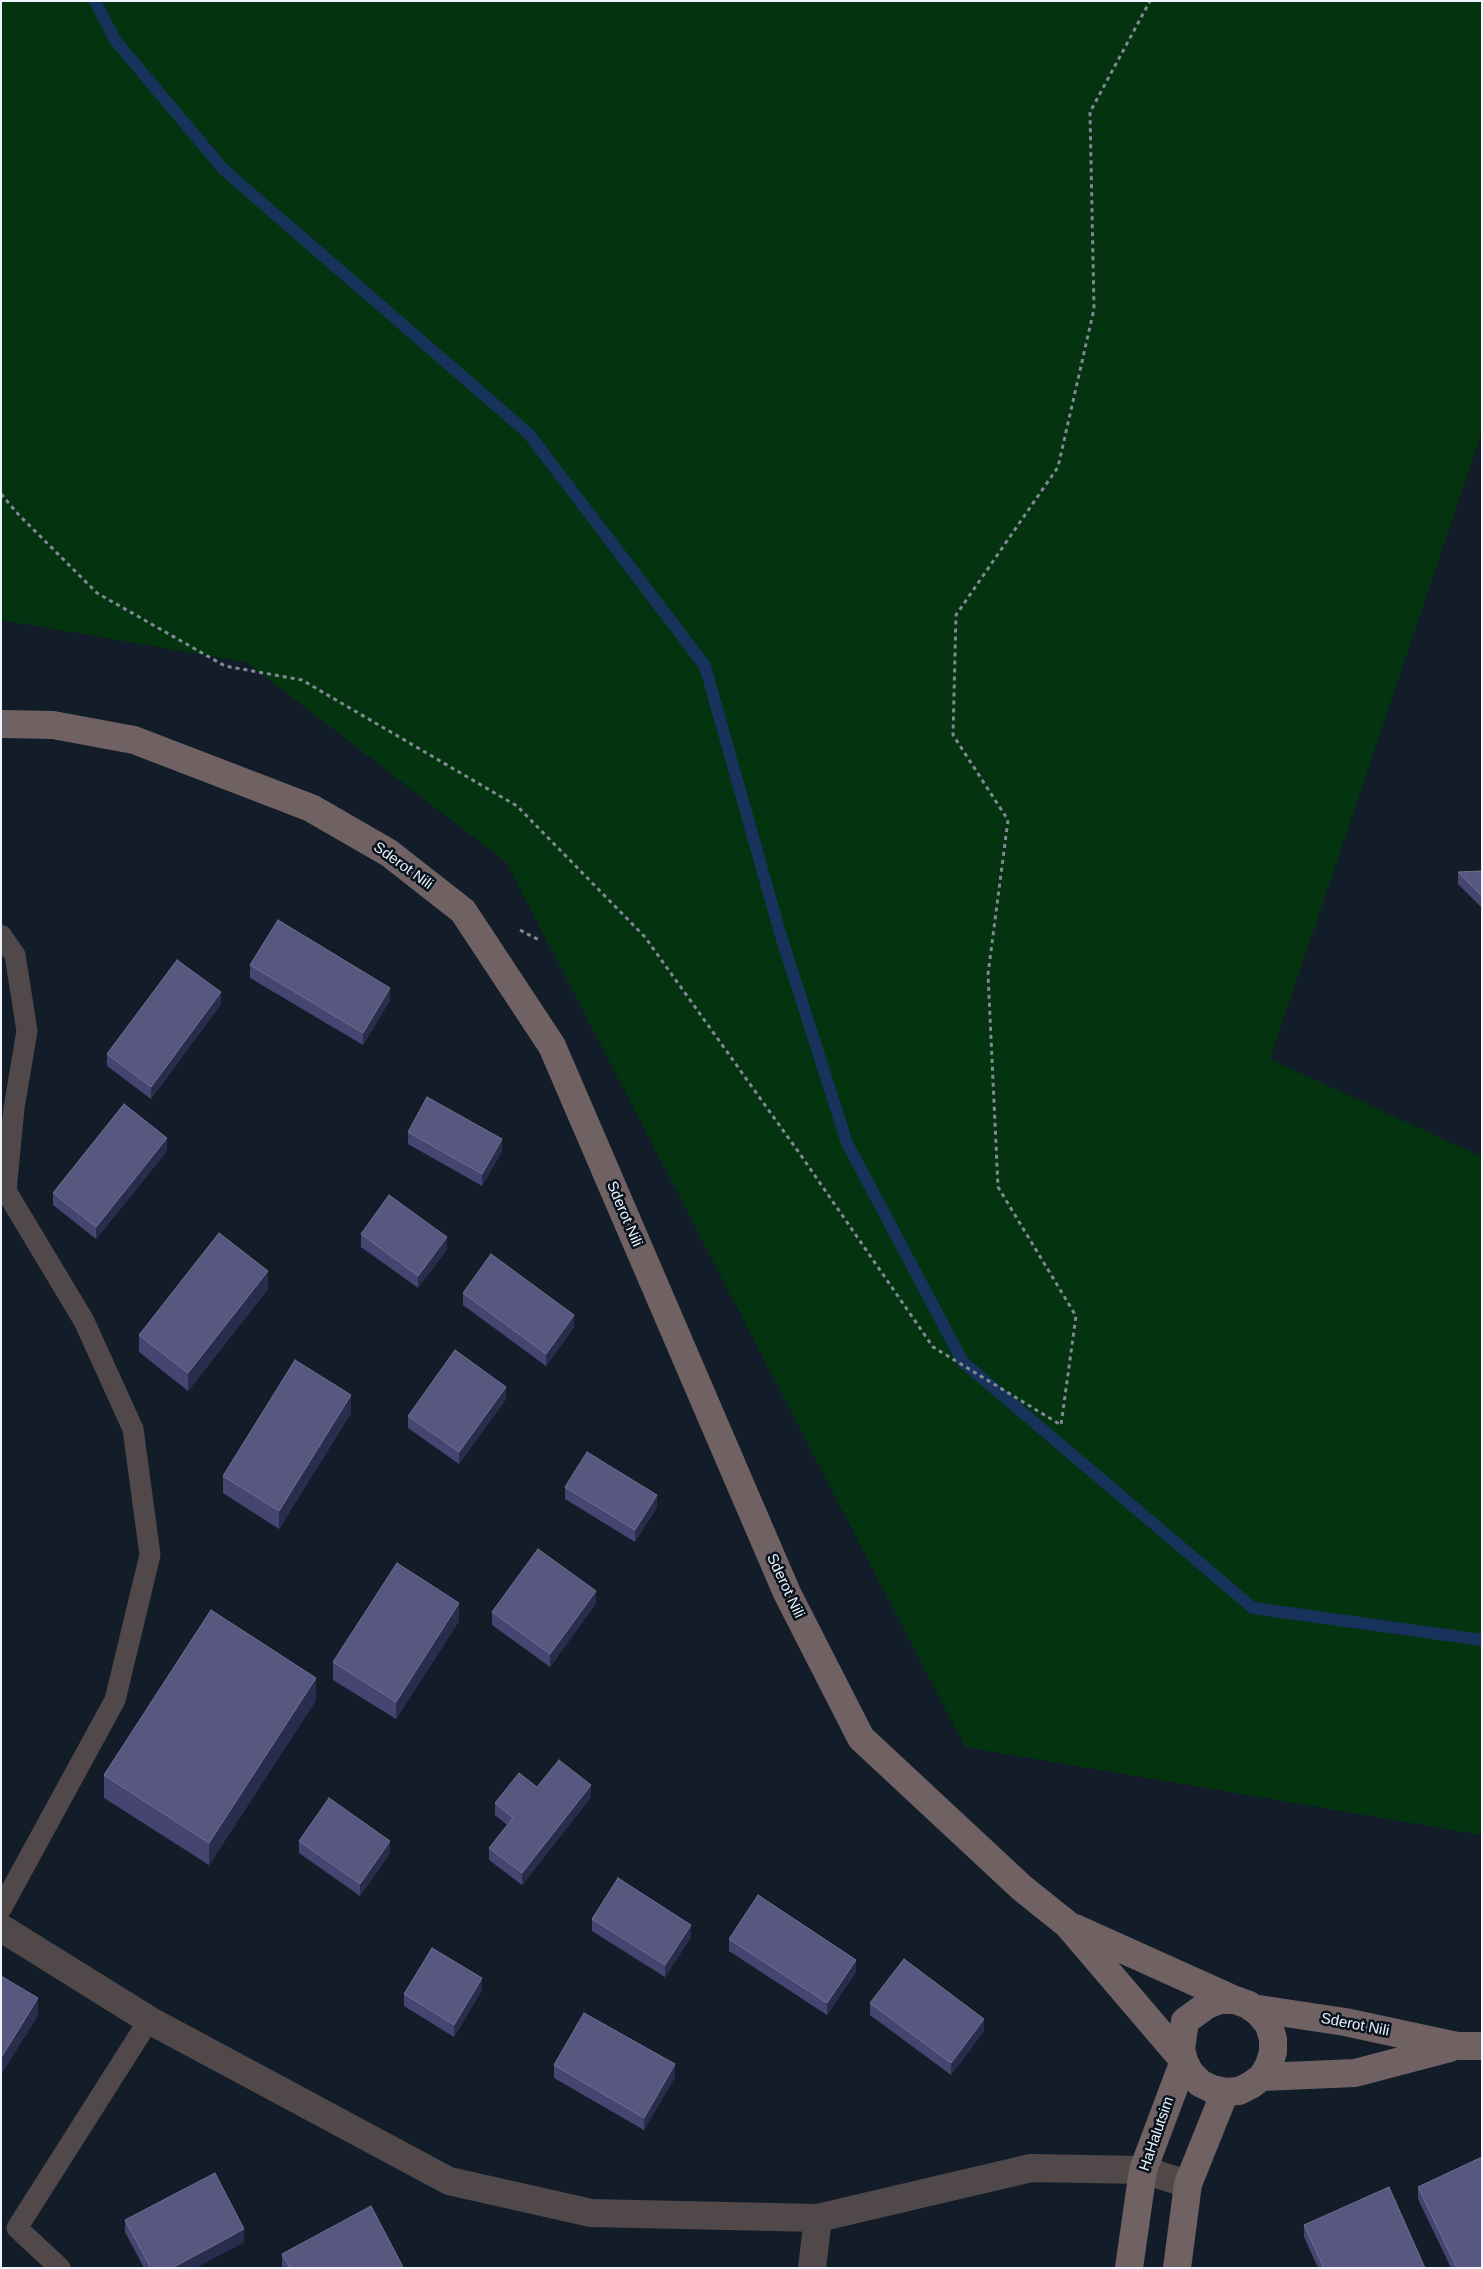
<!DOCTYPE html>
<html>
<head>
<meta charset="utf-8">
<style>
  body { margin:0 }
  #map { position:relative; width:1483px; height:2269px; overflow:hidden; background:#121d29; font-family:Helvetica,sans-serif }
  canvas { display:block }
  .frame { position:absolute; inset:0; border:2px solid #edf4fd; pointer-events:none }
</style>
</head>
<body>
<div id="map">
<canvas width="1483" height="2269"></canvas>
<div class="frame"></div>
</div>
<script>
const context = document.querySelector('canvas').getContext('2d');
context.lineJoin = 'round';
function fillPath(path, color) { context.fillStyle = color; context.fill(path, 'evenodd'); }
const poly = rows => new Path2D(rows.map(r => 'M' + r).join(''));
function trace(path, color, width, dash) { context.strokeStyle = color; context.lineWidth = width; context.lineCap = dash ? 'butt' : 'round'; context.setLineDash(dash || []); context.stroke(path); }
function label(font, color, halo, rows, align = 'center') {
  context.font = font + ' Helvetica,sans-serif'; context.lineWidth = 5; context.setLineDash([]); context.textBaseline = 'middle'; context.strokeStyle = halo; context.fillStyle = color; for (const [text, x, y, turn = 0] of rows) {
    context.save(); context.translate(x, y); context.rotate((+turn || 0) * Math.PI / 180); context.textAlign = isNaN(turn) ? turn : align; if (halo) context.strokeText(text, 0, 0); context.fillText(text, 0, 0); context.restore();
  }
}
const green = poly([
  [1,1,1482,1,1482,432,1270,1059,1482,1157,1482,1835,965,1747,506,862,246,662,1,620]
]);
const stream = poly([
  [95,1,115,40,224,170,529,434,705,666,780,933,847,1143,963,1362,1253,1608,1482,1640]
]);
const path = poly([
  [1,494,18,514,97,593,225,666,302,680,517,806,645,937,800,1154,933,1347,1061,1425,1076,1316,998,1187,988,974,1008,820,953,735,956,615,1058,467,1094,309,1090,112,1150,1],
  [520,930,541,941]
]);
const lane = poly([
  [1,935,15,955,27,1031,14,1108,6,1191,84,1321,133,1429,150,1555,115,1700,1,1909],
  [60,2268,17,2228,149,2020]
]);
const street = poly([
  [1,1928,149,2020,449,2181,591,2213,818,2218,1031,2168,1143,2170,1188,2184],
  [812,2268,818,2218]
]);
const secondary = poly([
  [1,724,53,725,134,740,311,808,389,853,463,911,552,1046,787,1593,861,1738,1022,1888,1067,1924,1184,2061],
  [1075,1928,1235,2000],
  [1220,2000,1235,2000,1249,2005,1260,2014,1269,2025,1273,2039,1273,2052,1269,2065,1262,2077,1251,2085,1239,2091,1225,2092,1212,2089,1200,2083,1190,2073,1184,2061,1181,2049,1185,2021,1207,2005,1220,2000],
  [1252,2008,1345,2022,1457,2046,1482,2046],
  [1262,2077,1355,2073,1450,2048],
  [1129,2268,1143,2170,1184,2061],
  [1177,2268,1188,2184,1225,2092]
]);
const wall = poly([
  [1482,871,1482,908,1458,884,1458,872],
  [250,965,390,1000,363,1045,250,978],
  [221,1004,151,1099,107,1066,107,1054],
  [408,1132,502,1151,482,1186,408,1144],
  [167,1151,96,1239,53,1205,53,1193],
  [361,1234,447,1249,418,1288,361,1247],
  [268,1289,188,1391,139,1352,139,1335],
  [463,1293,574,1327,546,1366,463,1305],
  [506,1399,459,1464,408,1428,408,1416],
  [351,1413,279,1529,223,1493,223,1476],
  [565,1487,657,1507,635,1542,565,1499],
  [596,1603,550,1667,492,1625,492,1612],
  [459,1621,396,1719,333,1680,333,1662],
  [316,1700,209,1865,104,1798,104,1775],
  [537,1787,591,1797,522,1885,489,1860,489,1848,507,1825,495,1815,495,1803],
  [299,1841,390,1853,360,1896,299,1853],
  [592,1919,691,1937,665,1977,592,1931],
  [729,1939,856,1972,827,2015,729,1951],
  [482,1990,454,2037,404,2006,404,1994],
  [870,2003,984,2031,951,2075,870,2015],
  [554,2065,675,2077,644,2130,554,2078],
  [1418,2187,1482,2268,1451,2268,1418,2199],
  [125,2220,244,2242,195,2268,144,2268,125,2232],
  [1304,2225,1425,2268,1318,2268,1304,2237],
  [282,2254,403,2268,283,2268,282,2266]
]);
const shadedWall = poly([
  [390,988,390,1000,363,1045,363,1033],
  [221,992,221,1004,151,1099,151,1087],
  [167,1138,167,1151,96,1239,96,1227],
  [502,1139,502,1151,482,1186,482,1174],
  [447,1237,447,1249,418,1288,418,1276],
  [268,1271,268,1289,188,1391,188,1373],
  [574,1315,574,1327,546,1366,546,1354],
  [506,1387,506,1399,459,1464,459,1452],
  [351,1395,351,1413,279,1529,279,1511],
  [657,1495,657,1507,635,1542,635,1530],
  [596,1591,596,1603,550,1667,550,1654],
  [459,1603,459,1621,396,1719,396,1702],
  [316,1678,316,1700,209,1865,209,1843],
  [591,1785,591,1797,522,1885,522,1873],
  [390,1841,390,1853,360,1896,360,1884],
  [691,1925,691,1937,665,1977,665,1965],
  [856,1960,856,1972,827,2015,827,2003],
  [482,1978,482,1990,454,2037,454,2025],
  [38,1998,38,2016,1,2075,1,2058],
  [984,2019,984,2031,951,2075,951,2063],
  [675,2064,675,2077,644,2130,644,2118],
  [244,2229,244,2242,195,2268,172,2268]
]);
const building = poly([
  [1482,871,1482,896,1458,872,1482,871],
  [278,920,390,988,363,1033,250,965,278,920],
  [177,960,221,992,151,1087,107,1054,177,960],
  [427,1097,502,1139,482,1174,408,1132,427,1097],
  [124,1104,167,1138,96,1227,53,1193,124,1104],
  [389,1195,447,1237,418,1276,361,1234,389,1195],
  [219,1233,268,1271,188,1373,139,1335,219,1233],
  [491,1254,574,1315,546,1354,463,1293,491,1254],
  [455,1350,506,1387,459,1452,408,1416,455,1350],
  [295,1360,351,1395,279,1511,223,1476,295,1360],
  [587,1452,657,1495,635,1530,565,1487,587,1452],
  [538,1549,596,1591,550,1654,492,1612,538,1549],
  [397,1563,459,1603,396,1702,333,1662,397,1563],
  [211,1610,316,1678,209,1843,104,1775,211,1610],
  [559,1760,591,1785,522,1873,489,1848,513,1818,495,1803,519,1773,537,1787,559,1760],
  [329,1798,390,1841,360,1884,299,1841,329,1798],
  [618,1878,691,1925,665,1965,592,1919,618,1878],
  [758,1895,856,1960,827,2003,729,1939,758,1895],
  [432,1948,482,1978,454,2025,404,1994,432,1948],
  [904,1959,984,2019,951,2063,870,2003,904,1959],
  [1,1976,38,1998,1,2058,1,1976],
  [584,2013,675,2064,644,2118,554,2065,584,2013],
  [1482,2157,1482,2268,1457,2268,1418,2187,1482,2157],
  [215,2173,244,2229,172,2268,151,2268,125,2220,215,2173],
  [1389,2187,1425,2268,1324,2268,1304,2225,1389,2187],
  [371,2206,403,2267,402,2268,290,2268,282,2254,371,2206]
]);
const streetNames = [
  ["Sderot Nili",403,866,36],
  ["Sderot Nili",624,1214,67],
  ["Sderot Nili",785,1586,65],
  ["Sderot Nili",1355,2025,11],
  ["HaHalutsim",1157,2134,-71]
];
fillPath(green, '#043310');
trace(stream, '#17335b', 12);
trace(path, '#808994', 3, [4, 4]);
trace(lane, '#514849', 21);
trace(street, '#514849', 28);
trace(secondary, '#706163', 28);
fillPath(wall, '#464470');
fillPath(shadedWall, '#292d4d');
fillPath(building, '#58577f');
trace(building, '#6f7093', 1);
label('15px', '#edf4fd', '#09131f', streetNames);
</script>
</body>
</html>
